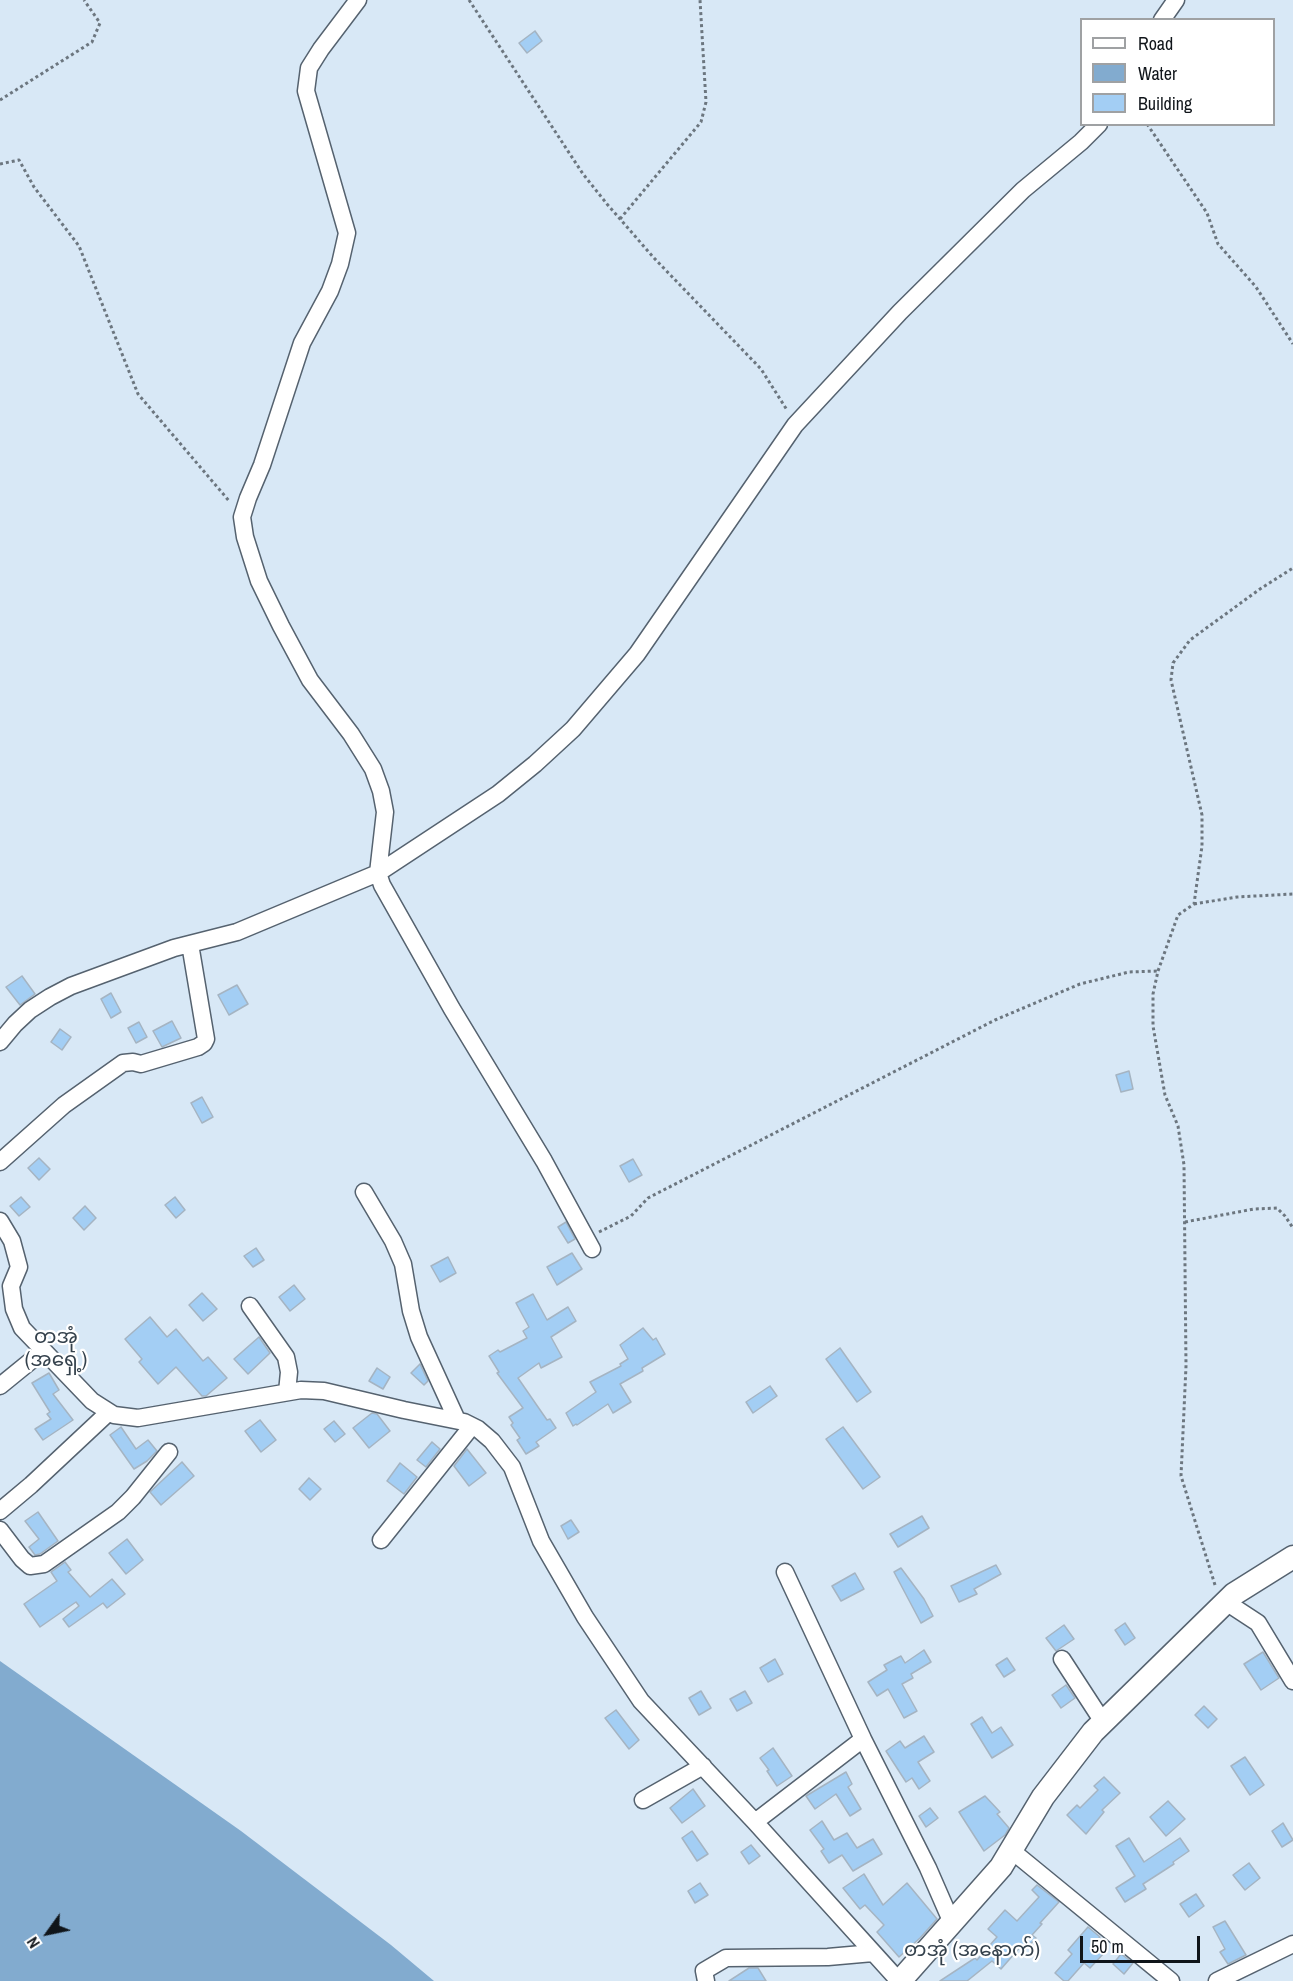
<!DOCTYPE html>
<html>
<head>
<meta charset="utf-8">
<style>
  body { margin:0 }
  #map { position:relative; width:1293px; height:1981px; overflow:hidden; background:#d8e8f6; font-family:"Archivo Narrow",sans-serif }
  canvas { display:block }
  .legend { position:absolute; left:1080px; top:18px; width:195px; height:108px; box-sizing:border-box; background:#fff; border:2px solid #9fa1a3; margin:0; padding:8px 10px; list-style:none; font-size:18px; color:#10151a }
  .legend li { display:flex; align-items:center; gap:12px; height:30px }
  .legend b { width:30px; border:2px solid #9fa1a3 }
  .north { position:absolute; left:18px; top:1903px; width:60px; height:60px; -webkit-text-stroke:4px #fff; paint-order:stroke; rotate:237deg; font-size:16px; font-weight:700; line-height:24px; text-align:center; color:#10151a }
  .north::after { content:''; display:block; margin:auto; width:21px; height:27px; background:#10151a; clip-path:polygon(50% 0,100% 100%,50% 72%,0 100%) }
  .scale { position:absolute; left:1080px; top:1936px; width:120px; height:27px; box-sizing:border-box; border:3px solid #10151a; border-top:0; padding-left:8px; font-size:18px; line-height:21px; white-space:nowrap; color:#10151a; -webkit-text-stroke:4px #fff; paint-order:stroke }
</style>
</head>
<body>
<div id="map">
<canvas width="1293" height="1981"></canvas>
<ul class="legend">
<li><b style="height:8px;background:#fff"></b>Road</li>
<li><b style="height:16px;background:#82abcf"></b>Water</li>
<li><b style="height:16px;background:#a3cef4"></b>Building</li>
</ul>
<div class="north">N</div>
<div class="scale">50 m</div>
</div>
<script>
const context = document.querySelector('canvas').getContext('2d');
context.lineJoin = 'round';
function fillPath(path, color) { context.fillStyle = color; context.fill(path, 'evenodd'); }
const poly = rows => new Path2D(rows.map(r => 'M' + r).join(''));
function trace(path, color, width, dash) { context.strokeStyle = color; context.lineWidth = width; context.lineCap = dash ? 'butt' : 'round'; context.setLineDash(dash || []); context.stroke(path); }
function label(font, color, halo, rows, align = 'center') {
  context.font = font + ' "Archivo Narrow","Noto Sans Myanmar",sans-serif'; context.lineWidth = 4.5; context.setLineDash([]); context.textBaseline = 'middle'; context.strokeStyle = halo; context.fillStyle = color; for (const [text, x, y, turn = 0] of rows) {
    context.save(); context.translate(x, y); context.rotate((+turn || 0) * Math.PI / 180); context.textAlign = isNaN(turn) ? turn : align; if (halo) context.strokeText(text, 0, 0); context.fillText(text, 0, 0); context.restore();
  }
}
const water = poly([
  [0,1661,241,1831,391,1945,434,1981,0,1981]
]);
const building = poly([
  [535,31,542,41,527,53,519,43,535,31],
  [22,976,35,994,20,1005,6,987,22,976],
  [237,985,248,1004,229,1015,218,995,237,985],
  [111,993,121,1012,111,1018,101,999,111,993],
  [172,1021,181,1038,162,1047,153,1031,172,1021],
  [139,1022,147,1037,136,1043,128,1028,139,1022],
  [60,1029,71,1037,62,1050,51,1042,60,1029],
  [1129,1071,1133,1089,1121,1092,1116,1075,1129,1071],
  [202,1097,213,1117,202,1123,191,1103,202,1097],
  [39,1158,50,1169,39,1180,28,1168,39,1158],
  [633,1159,642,1175,629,1182,620,1166,633,1159],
  [21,1197,30,1207,19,1216,10,1206,21,1197],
  [175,1197,185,1210,176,1218,165,1205,175,1197],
  [85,1206,96,1218,84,1230,73,1218,85,1206],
  [566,1222,575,1239,568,1243,558,1227,566,1222],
  [256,1248,264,1260,253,1267,244,1256,256,1248],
  [572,1253,582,1269,557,1285,547,1267,572,1253],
  [448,1257,456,1273,440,1282,431,1266,448,1257],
  [294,1285,305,1299,290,1311,279,1297,294,1285],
  [202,1293,217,1309,203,1321,189,1305,202,1293],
  [533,1294,547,1320,568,1307,576,1321,551,1337,562,1357,541,1368,539,1363,518,1378,547,1420,550,1419,556,1428,536,1442,539,1446,526,1454,517,1440,520,1438,511,1425,513,1423,509,1417,523,1408,497,1373,499,1372,489,1356,498,1350,500,1352,527,1338,523,1331,529,1327,516,1303,533,1294],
  [150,1317,167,1337,176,1329,203,1361,208,1357,227,1378,206,1396,202,1396,176,1367,158,1384,139,1362,142,1359,125,1339,150,1317],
  [643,1328,653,1340,656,1338,665,1354,642,1368,643,1371,620,1384,631,1402,613,1413,608,1404,577,1425,576,1424,573,1426,566,1413,596,1392,590,1382,621,1366,620,1364,628,1359,620,1345,643,1328],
  [259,1337,270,1353,248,1374,234,1359,259,1337],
  [840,1348,871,1392,857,1402,826,1359,840,1348],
  [420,1364,428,1381,424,1385,411,1373,420,1364],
  [377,1368,390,1377,383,1389,369,1381,377,1368],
  [49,1373,59,1390,53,1394,73,1420,43,1440,35,1429,51,1419,47,1414,50,1412,32,1383,49,1373],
  [770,1386,777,1396,753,1413,746,1402,770,1386],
  [372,1413,377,1414,390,1431,369,1448,353,1428,372,1413],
  [260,1420,276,1440,261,1452,245,1431,260,1420],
  [334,1421,345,1434,335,1442,324,1429,334,1421],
  [121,1427,136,1449,148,1440,157,1451,147,1461,134,1469,110,1435,121,1427],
  [843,1427,880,1477,863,1489,826,1439,843,1427],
  [432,1442,440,1449,426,1467,417,1460,432,1442],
  [467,1449,486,1473,469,1486,454,1466,467,1449],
  [182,1462,194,1476,161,1505,150,1492,182,1462],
  [400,1463,417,1477,404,1494,387,1481,400,1463],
  [309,1478,321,1489,310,1500,299,1489,309,1478],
  [38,1512,58,1541,40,1554,35,1555,29,1547,39,1539,25,1521,38,1512],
  [922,1516,929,1528,898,1547,890,1534,922,1516],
  [571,1520,579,1532,568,1539,561,1526,571,1520],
  [127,1539,143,1560,126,1574,109,1553,127,1539],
  [65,1562,71,1570,68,1572,90,1597,112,1579,125,1594,107,1608,103,1603,69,1627,63,1619,79,1606,76,1602,40,1627,24,1604,57,1581,51,1572,65,1562],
  [996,1565,1001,1574,974,1589,977,1594,959,1602,951,1586,996,1565],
  [901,1568,924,1599,933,1616,921,1623,894,1572,901,1568],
  [855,1573,864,1589,841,1601,832,1586,855,1573],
  [1125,1623,1135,1638,1125,1645,1115,1630,1125,1623],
  [1064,1625,1074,1639,1056,1651,1046,1638,1064,1625],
  [924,1650,931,1662,911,1674,913,1678,902,1684,917,1711,904,1718,888,1689,877,1696,868,1682,887,1670,884,1665,901,1656,905,1663,924,1650],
  [1263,1652,1279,1678,1261,1690,1244,1664,1263,1652],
  [1007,1658,1015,1670,1004,1677,996,1665,1007,1658],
  [775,1659,783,1674,768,1682,760,1668,775,1659],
  [1066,1685,1075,1698,1061,1708,1052,1695,1066,1685],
  [701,1691,711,1708,699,1715,689,1698,701,1691],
  [745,1691,752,1703,737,1711,730,1699,745,1691],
  [1204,1706,1217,1719,1208,1728,1195,1715,1204,1706],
  [616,1710,639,1740,629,1749,605,1718,616,1710],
  [982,1717,992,1733,1001,1727,1013,1745,992,1758,971,1724,982,1717],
  [924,1736,934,1752,918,1762,930,1781,919,1789,912,1778,906,1782,886,1751,900,1741,905,1748,924,1736],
  [773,1748,792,1776,777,1786,767,1771,769,1770,760,1758,773,1748],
  [1245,1757,1264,1785,1250,1795,1231,1766,1245,1757],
  [846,1772,852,1784,848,1787,861,1809,850,1816,836,1794,815,1809,806,1796,846,1772],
  [1104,1777,1120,1793,1102,1810,1104,1812,1086,1834,1067,1815,1077,1805,1080,1808,1098,1790,1094,1786,1104,1777],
  [693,1789,705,1806,682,1823,670,1808,693,1789],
  [985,1796,1000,1812,997,1814,1009,1828,1005,1835,984,1851,959,1812,985,1796],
  [1168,1801,1185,1819,1166,1836,1150,1817,1168,1801],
  [930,1808,938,1818,926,1827,919,1816,930,1808],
  [822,1821,834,1840,847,1833,857,1848,873,1839,882,1854,853,1871,842,1855,829,1863,821,1851,824,1849,810,1830,822,1821],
  [1283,1823,1293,1840,1282,1847,1272,1831,1283,1823],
  [692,1831,708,1854,697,1861,682,1838,692,1831],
  [1129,1838,1144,1862,1180,1838,1189,1851,1173,1862,1174,1864,1143,1884,1146,1889,1125,1902,1116,1888,1135,1876,1116,1846,1129,1838],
  [751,1845,760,1856,749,1864,741,1852,751,1845],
  [1249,1863,1260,1878,1245,1890,1233,1875,1249,1863],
  [864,1874,883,1905,907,1883,937,1919,920,1938,899,1957,877,1932,884,1925,865,1905,860,1909,843,1888,864,1874],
  [700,1883,708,1895,695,1903,688,1891,700,1883],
  [1037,1885,1059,1902,1040,1923,1042,1924,1032,1935,1036,1938,1026,1949,1022,1945,1001,1969,992,1961,967,1981,940,1981,975,1958,977,1960,997,1937,988,1929,1005,1910,1017,1921,1039,1897,1032,1890,1037,1885],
  [1196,1894,1204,1906,1189,1917,1180,1904,1196,1894],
  [1225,1921,1246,1955,1228,1964,1220,1952,1225,1949,1213,1927,1225,1921],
  [1088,1927,1100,1937,1094,1943,1105,1952,1090,1968,1084,1963,1068,1981,1064,1981,1055,1973,1072,1954,1068,1950,1088,1927],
  [1121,1954,1133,1963,1124,1974,1113,1964,1121,1954],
  [749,1968,758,1968,766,1981,729,1981,749,1968]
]);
const path = poly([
  [469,0,583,174,607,204,654,258,761,369,787,410],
  [0,100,92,42,100,23,84,0],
  [1147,124,1207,213,1218,244,1256,287,1293,344],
  [0,164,19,160,34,187,79,246,138,394,230,502],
  [620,219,701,122,706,102,700,0],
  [1194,904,1237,897,1293,894],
  [1185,1222,1254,1209,1277,1208,1285,1216,1293,1228],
  [599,1232,631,1216,648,1198,995,1020,1080,984,1129,972,1158,971],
  [1215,1585,1181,1476,1186,1366,1184,1165,1178,1126,1165,1095,1153,1026,1153,994,1158,971,1178,915,1194,904,1202,846,1202,815,1171,680,1173,663,1190,640,1260,589,1293,568]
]);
const street = poly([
  [358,0,321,49,309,68,306,91,347,233,340,264,330,291,302,343,262,465,248,498,242,517,245,537,259,581,281,626,310,680,351,734,373,769,381,791,385,812,378,873,382,885,452,1009,544,1161,592,1249],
  [1162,20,1176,0],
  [0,1042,15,1024,30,1010,50,997,71,986,174,948,237,932,378,873,498,794,535,764,573,729,637,654,795,425,900,312,1023,190,1081,142,1099,124],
  [0,1162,64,1105,123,1063,133,1062,141,1064,198,1047,204,1043,206,1039,190,944],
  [364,1192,393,1241,403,1264,411,1311,419,1337,457,1420],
  [0,1221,12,1241,19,1267,11,1286,14,1309,22,1328,92,1401,114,1415,138,1418,301,1390,324,1391,404,1410,464,1422,478,1429,492,1441,512,1467,541,1541,585,1617,641,1701,755,1822,899,1981],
  [250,1306,286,1357,289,1372,287,1392],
  [0,1386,43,1351],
  [0,1511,31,1485,109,1412],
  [0,1530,22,1559,30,1566,44,1564,118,1512,133,1497,169,1452],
  [381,1540,472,1426],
  [785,1572,863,1739,928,1868,952,1923],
  [1226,1602,1258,1623,1293,1681],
  [1062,1659,1103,1722],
  [643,1800,703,1766],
  [755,1822,863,1739],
  [1011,1850,1171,1981],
  [706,1981,704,1971,726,1958,828,1957,873,1953],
  [1217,1981,1293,1944]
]);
const secondary = poly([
  [900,1981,1001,1867,1043,1797,1093,1732,1234,1594,1293,1557]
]);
const quarterNames = [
  ["တအုံ",56,1338],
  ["(အရှေ့)",56,1361],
  ["တအုံ (အနောက်)",972,1951]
];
fillPath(water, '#82abcf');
fillPath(building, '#a3cef4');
trace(building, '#a5b4c2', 1.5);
trace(street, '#55626f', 19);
trace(secondary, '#55626f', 25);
trace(path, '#6c767f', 3, [3, 3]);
trace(street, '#fff', 16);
trace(secondary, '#fff', 22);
label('20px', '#34414c', '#fff', quarterNames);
</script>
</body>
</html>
